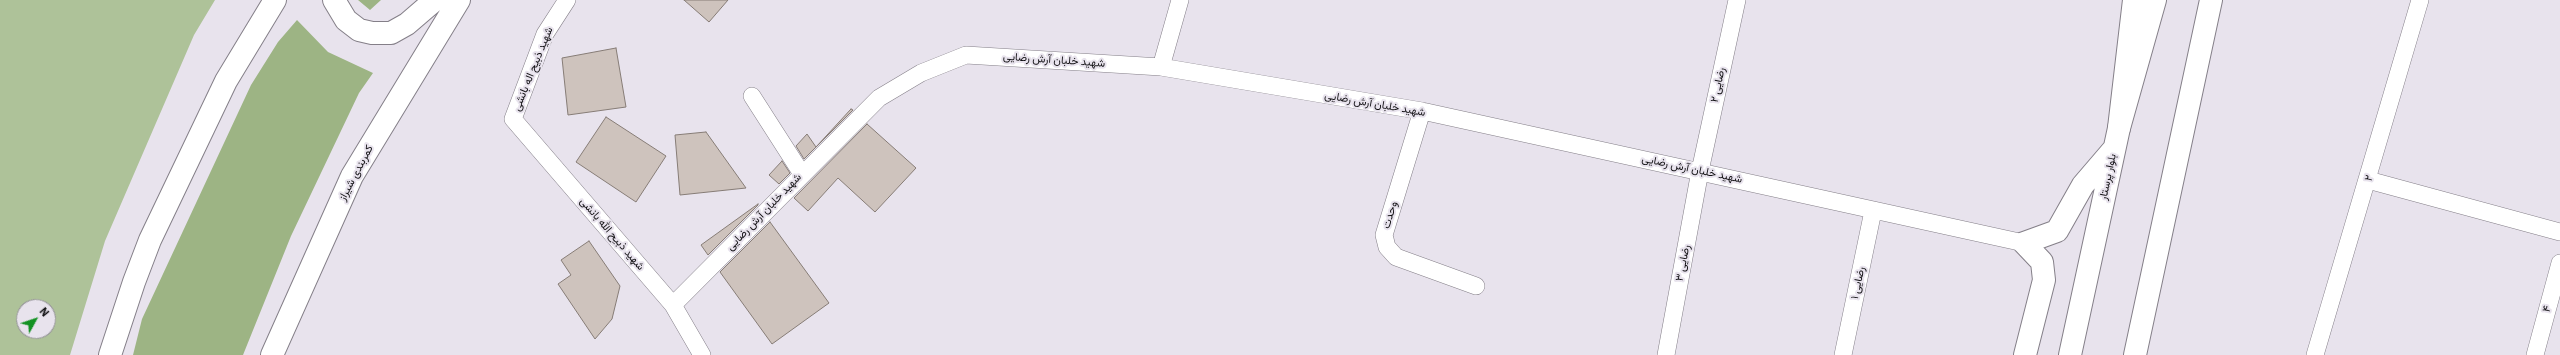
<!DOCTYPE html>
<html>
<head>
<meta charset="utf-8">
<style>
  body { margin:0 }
  #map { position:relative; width:2560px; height:355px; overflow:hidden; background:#e8e3ed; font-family:"IBM Plex Sans",sans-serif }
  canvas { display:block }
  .north { position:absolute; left:16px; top:299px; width:40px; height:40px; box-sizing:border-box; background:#e8e3ed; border:1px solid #928f96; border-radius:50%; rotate:50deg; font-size:11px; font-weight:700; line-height:16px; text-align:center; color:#121114 }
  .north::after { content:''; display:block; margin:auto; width:14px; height:18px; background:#139223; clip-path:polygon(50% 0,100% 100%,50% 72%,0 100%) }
</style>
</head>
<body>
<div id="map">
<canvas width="2560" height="355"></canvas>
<div class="north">N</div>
</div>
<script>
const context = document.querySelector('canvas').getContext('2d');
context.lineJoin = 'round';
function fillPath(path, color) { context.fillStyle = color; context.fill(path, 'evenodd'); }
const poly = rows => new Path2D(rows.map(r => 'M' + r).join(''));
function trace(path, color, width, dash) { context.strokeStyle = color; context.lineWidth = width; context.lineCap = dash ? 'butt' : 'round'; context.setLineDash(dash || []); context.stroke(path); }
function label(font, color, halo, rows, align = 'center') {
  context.font = font + ' "IBM Plex Sans",Vazirmatn,sans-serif'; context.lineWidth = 4; context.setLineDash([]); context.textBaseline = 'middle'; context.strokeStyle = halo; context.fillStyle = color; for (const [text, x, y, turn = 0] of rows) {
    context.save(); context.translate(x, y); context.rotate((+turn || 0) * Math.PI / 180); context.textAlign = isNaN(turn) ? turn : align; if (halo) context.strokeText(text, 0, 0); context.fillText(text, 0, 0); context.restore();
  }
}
const green = poly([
  [0,0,215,0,194,35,105,241,70,355,0,355],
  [24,307,48,307,48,331,24,331]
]);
const forest = poly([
  [358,0,381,0,370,10],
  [297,20,328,52,373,73,359,93,291,236,243,355,133,355,142,319,251,85,278,42]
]);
const building = poly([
  [684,0,728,0,709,22,684,0],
  [616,48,626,107,568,115,562,58,616,48],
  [851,109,853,110,804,159,796,146,807,134,816,147,851,109],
  [606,117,666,156,636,202,576,162,606,117],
  [867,124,916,168,875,212,838,178,808,211,794,198,867,124],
  [706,132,746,188,680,195,675,135,706,132],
  [782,161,790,173,779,184,769,175,782,161],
  [758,204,758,205,708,255,701,245,758,204],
  [770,222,829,303,772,344,720,272,770,222],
  [589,241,620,286,612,319,595,339,558,284,571,275,561,260,589,241]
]);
const minor = poly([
  [567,0,545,34,513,119,673,305,702,355],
  [1161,67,1180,0],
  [752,96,802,174],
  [1422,111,1384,235,1387,247,1396,257,1476,286],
  [2368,180,2560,232],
  [673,305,879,98,921,73,966,55,1161,67,1422,111,2024,243],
  [1666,355,1700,171,1737,0],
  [1843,355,1873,211],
  [2315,355,2420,0],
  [2535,355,2560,263]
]);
const primary = poly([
  [2024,243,2057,231,2083,185,2113,150],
  [2024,243,2042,262,2044,280,2025,355],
  [2070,355,2119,128,2155,0],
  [2135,355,2211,0]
]);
const trunk = poly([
  [334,0,346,20,359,30,372,33,391,33,407,24,435,0],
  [2119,128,2134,0],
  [110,355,134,282,150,240,226,81,275,0],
  [272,355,352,176,459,0]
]);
const streetNames = [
  ["شهید خلبان آرش رضایی",1054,60,4],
  ["شهید ذبیح اله بانشی",533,69,-68],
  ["رضایی ۲",1718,85,-78],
  ["شهید خلبان آرش رضایی",1375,104,10],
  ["شهید خلبان آرش رضایی",1692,169,12],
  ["کمربندی شیراز",356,173,-62],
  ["بلوار پرستار",2108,177,-78],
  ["۲",2369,178,-74],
  ["شهید خلبان آرش رضایی",764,212,-46],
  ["وحدت",1390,215,-73],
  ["شهید ذبیح الله بانشی",612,234,49],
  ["رضایی ۳",1683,263,-79],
  ["رضایی ۱",1858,283,-78],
  ["۴",2547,309,-75]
];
fillPath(green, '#aec299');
fillPath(forest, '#9db484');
fillPath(building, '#cec3bd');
trace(building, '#867c76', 1);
trace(minor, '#847f88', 18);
trace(primary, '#847f88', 24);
trace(trunk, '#847f88', 24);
trace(minor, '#fff', 17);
trace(primary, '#fff', 22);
trace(trunk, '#fff', 22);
label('11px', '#121114', '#e8e3ed', streetNames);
</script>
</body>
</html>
